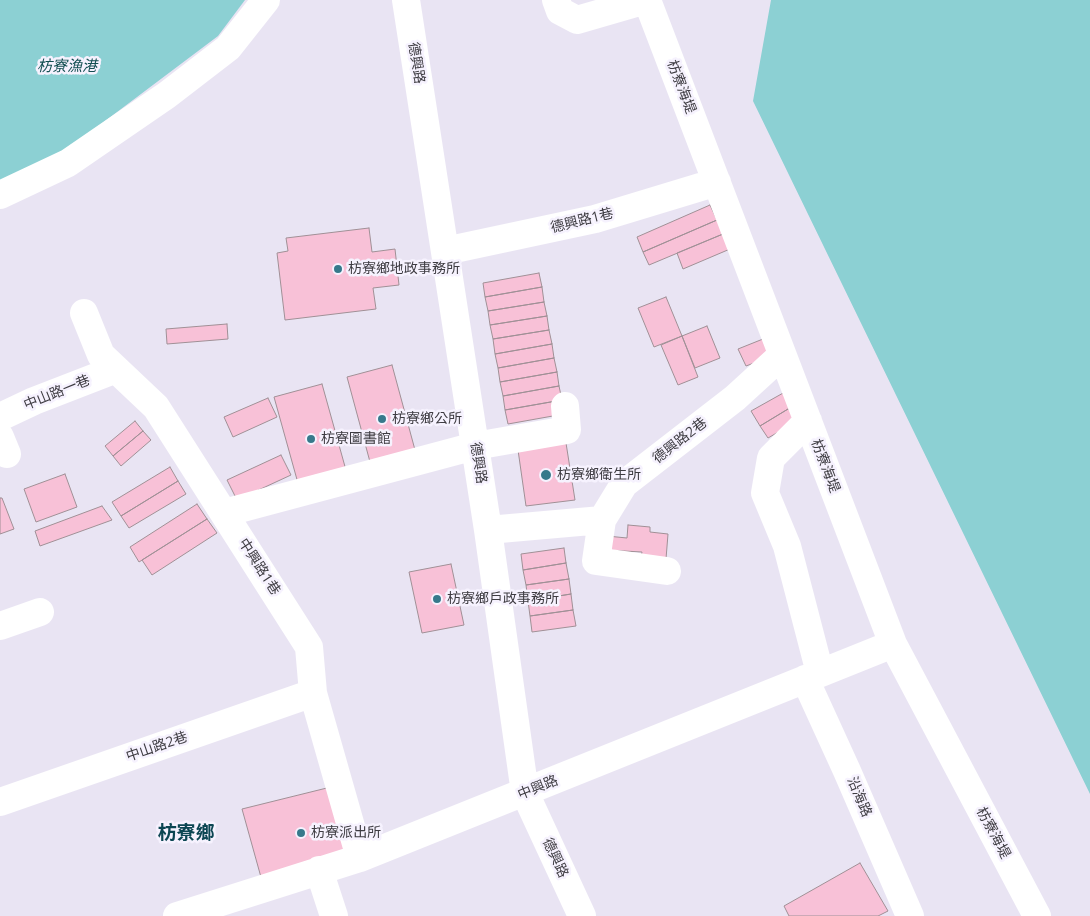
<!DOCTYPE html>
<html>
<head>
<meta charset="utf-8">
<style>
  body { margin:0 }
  canvas { display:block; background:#e9e4f3 }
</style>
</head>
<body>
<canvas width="1090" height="916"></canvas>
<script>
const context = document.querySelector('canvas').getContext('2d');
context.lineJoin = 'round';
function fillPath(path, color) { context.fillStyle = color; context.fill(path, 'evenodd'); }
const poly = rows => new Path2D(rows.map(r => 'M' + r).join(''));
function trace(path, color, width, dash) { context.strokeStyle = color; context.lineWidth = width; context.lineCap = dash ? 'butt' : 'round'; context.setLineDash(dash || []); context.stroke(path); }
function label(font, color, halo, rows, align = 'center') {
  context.font = font + ' "Open Sans","Noto Sans TC",sans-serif'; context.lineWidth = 5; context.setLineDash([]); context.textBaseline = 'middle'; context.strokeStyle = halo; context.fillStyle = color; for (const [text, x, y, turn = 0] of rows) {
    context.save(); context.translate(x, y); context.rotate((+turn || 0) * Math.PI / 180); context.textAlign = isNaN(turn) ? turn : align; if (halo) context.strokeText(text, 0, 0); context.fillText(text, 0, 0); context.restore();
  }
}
const water = poly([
  [0,0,245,0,218,36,56,158,0,183],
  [771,0,1090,0,1090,794,753,101]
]);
const building = poly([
  [710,205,717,220,643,252,637,237,710,205],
  [717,220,723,234,649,265,643,252,717,220],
  [369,228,372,252,395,249,399,285,373,288,376,309,285,320,277,253,288,251,286,238,369,228],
  [723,234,730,249,683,269,677,253,723,234],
  [539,273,542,287,485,297,483,283,539,273],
  [542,287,544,302,488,311,485,297,542,287],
  [666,297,682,336,654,347,638,308,666,297],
  [544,302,547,316,490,325,488,311,544,302],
  [547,316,549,330,493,339,490,325,547,316],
  [227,324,228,339,167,344,166,329,227,324],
  [707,326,720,358,695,368,682,336,707,326],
  [549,330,552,344,495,354,493,339,549,330],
  [682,336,698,377,678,385,661,345,682,336],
  [763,339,770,357,746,366,738,349,763,339],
  [552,344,554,358,498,368,495,354,552,344],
  [554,358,557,372,500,382,498,368,554,358],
  [392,365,418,461,373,473,347,377,392,365],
  [557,372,559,386,503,396,500,382,557,372],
  [322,384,349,481,301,494,274,397,322,384],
  [559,386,562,400,505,410,503,396,559,386],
  [785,392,793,406,760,426,751,411,785,392],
  [268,398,277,417,233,437,224,417,268,398],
  [562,400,564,414,508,424,505,410,562,400],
  [793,406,801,419,768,438,760,426,793,406],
  [135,421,143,431,113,456,105,446,135,421],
  [143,431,151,440,121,466,113,456,143,431],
  [566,443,575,500,526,506,518,450,566,443],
  [281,455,291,475,237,500,227,480,281,455],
  [170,467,178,481,121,516,112,502,170,467],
  [65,474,77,507,36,522,24,489,65,474],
  [178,481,186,494,129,528,121,516,178,481],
  [0,498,2,498,14,529,0,534,0,498],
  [197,504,207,519,139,562,130,547,197,504],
  [102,506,112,520,40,546,35,531,102,506],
  [207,519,217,533,152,575,142,560,207,519],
  [628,525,650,527,650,532,668,534,666,559,641,557,642,552,606,550,607,536,627,538,628,525],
  [564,548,566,563,523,570,521,554,564,548],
  [566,563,569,579,526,585,523,570,566,563],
  [451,564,464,625,422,633,409,572,451,564],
  [569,579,571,594,528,601,526,585,569,579],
  [571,594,573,610,530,616,528,601,571,594],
  [573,610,576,626,532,632,530,616,573,610],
  [339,785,360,858,264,888,242,809,339,785],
  [860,863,888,911,878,916,789,916,784,906,860,863]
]);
const minor = poly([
  [406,0,488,530,525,793,582,916],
  [556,0,560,11,577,20,646,0],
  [647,0,893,644,1037,916],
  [0,195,68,163,167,95,228,48,266,0],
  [445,251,595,219,717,182],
  [84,313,101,355,156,407,309,647,313,693,360,858],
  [0,417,34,401,114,370],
  [808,421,771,458,765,493,787,546,820,673],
  [0,437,7,454],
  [224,513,475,446,567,430,565,406],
  [488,530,602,520],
  [667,571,596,561,602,520,624,484,735,398,782,355],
  [0,626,40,612],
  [805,679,847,771,910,916],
  [0,802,313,693],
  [319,870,334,916],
  [177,916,360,858,893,644]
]);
const markers = [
  [338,269,5,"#37798b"],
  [382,419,5,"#37798b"],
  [311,439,5,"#37798b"],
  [546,475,6,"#37798b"],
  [437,599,5,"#37798b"],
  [301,833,5,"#37798b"]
];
const streetNames = [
  ["德興路",416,63,81],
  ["枋寮海堤",681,87,69],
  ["德興路1巷",582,221,-14],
  ["中山路一巷",57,393,-22],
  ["德興路2巷",680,441,-38],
  ["德興路",478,463,81],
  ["枋寮海堤",825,466,69],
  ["中興路1巷",259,567,57],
  ["中山路2巷",157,747,-19],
  ["中興路",538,788,-22],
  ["沿海路",859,797,67],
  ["枋寮海堤",993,833,62],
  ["德興路",555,858,65]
];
const poiNames = [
  ["枋寮鄉地政事務所",348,269],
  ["枋寮鄉公所",392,419],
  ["枋寮圖書館",321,439],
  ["枋寮鄉衛生所",557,475],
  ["枋寮鄉戶政事務所",447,599],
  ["枋寮派出所",311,833]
];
const waterNames = [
  ["枋寮漁港",67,67]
];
const districtNames = [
  ["枋寮鄉",186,834]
];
fillPath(water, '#8cd0d3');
fillPath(building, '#f8c1d7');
trace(building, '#a09096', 1);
trace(minor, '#fff', 28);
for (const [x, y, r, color] of markers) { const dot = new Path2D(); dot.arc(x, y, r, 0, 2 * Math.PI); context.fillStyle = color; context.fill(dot); trace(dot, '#f6f2fe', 2); }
label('14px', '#3e3c42', '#f6f2fe', streetNames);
label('14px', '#3e3c42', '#f6f2fe', poiNames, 'left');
label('italic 15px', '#124e51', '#f6f2fe', waterNames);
label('bold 19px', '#0c4653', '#f6f2fe', districtNames);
</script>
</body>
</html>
